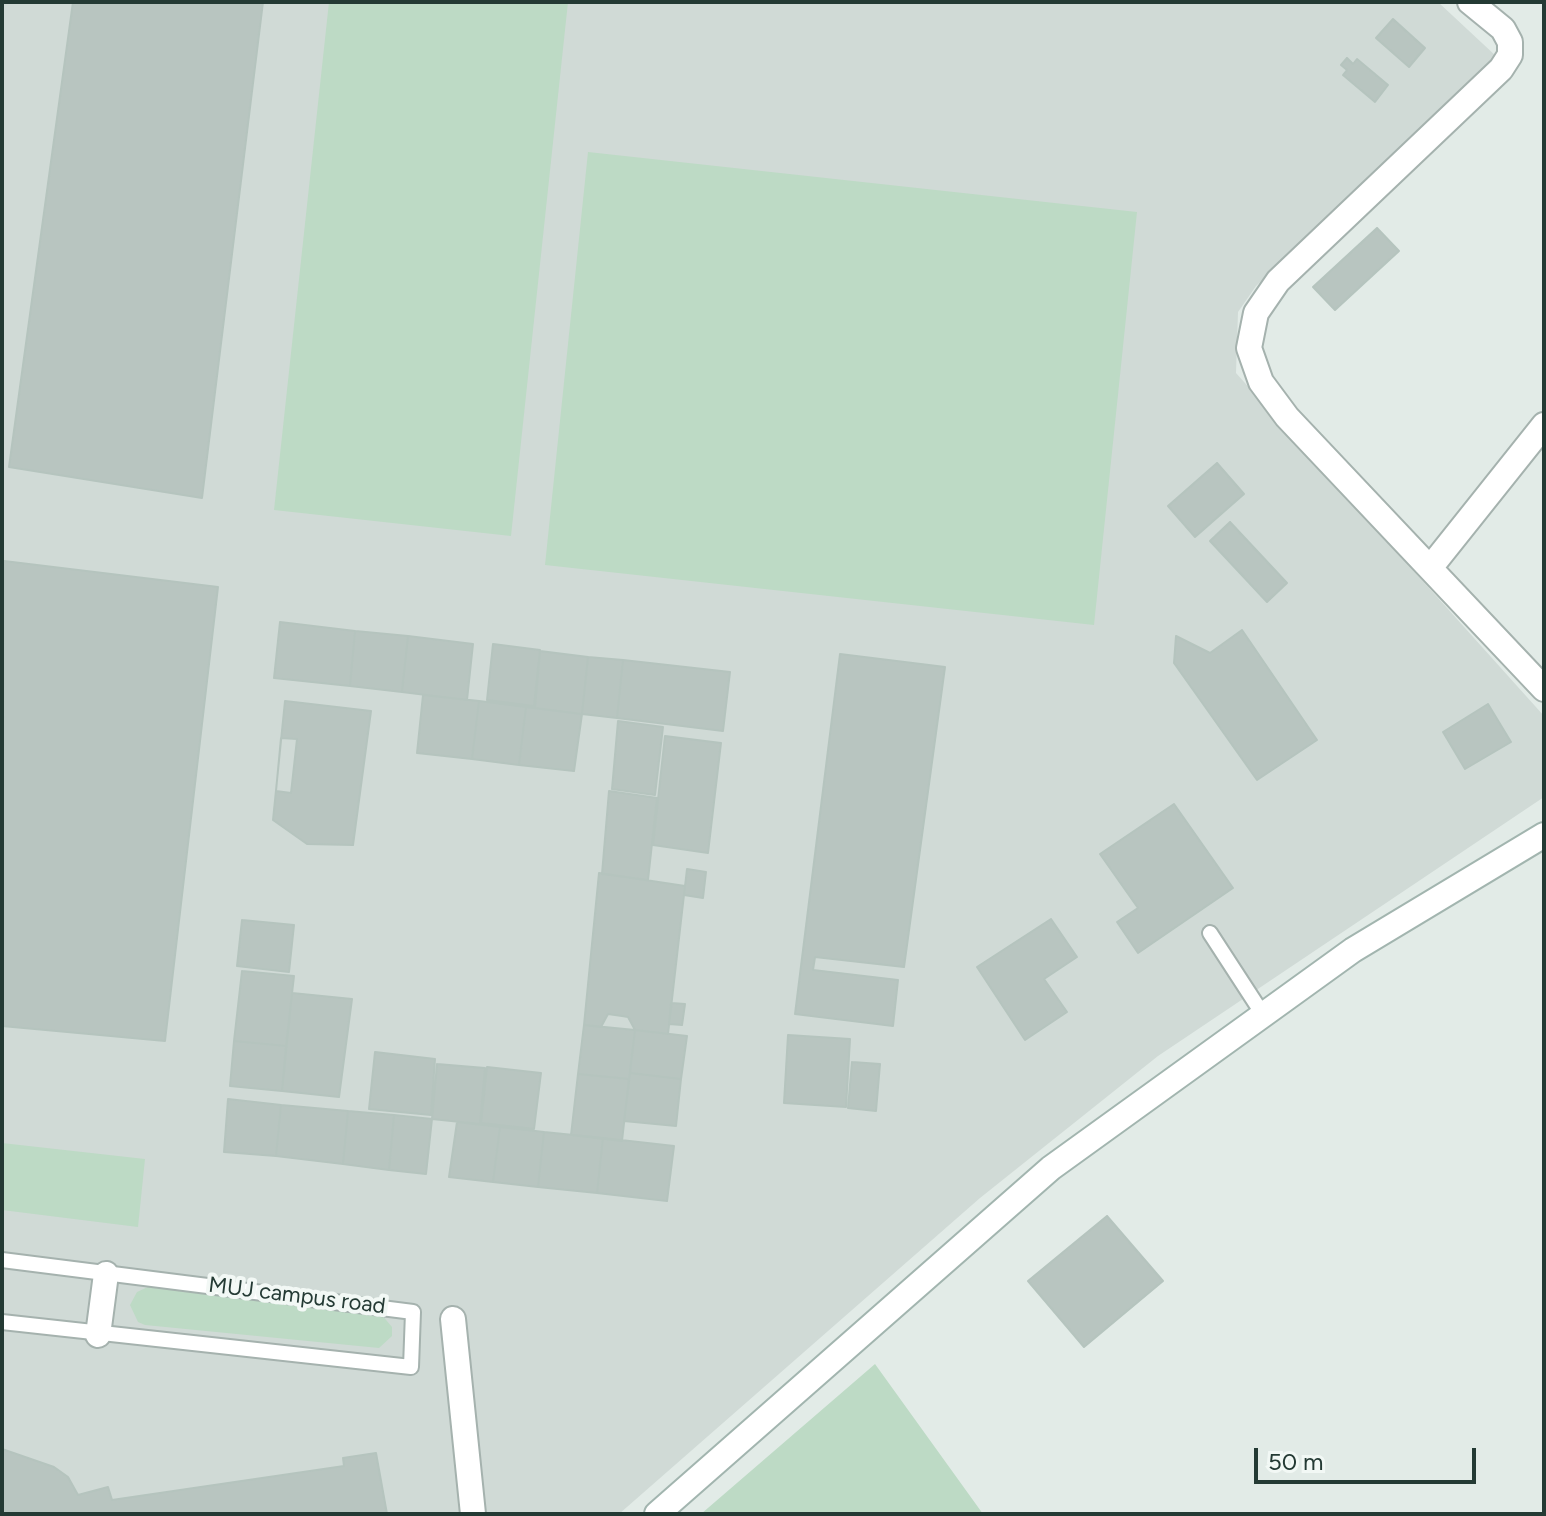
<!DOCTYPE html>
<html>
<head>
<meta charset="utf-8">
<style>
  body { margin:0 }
  #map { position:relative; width:1546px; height:1516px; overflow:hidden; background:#e2ebe7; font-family:Figtree,sans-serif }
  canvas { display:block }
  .frame { position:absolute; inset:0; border:4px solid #243a34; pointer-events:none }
  .scale { position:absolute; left:1254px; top:1448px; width:222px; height:36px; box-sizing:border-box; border:4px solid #243a34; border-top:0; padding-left:10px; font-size:24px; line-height:28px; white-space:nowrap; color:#243a34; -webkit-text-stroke:6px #f2f8f5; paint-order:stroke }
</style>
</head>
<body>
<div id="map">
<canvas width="1546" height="1516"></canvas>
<div class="frame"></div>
<div class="scale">50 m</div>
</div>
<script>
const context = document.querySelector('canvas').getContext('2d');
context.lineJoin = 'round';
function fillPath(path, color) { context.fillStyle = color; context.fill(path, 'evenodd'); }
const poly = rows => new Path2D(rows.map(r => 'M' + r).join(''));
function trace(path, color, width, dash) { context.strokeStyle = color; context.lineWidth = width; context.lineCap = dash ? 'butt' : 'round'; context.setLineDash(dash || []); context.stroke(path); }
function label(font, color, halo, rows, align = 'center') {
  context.font = font + ' Figtree,sans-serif'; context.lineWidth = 8; context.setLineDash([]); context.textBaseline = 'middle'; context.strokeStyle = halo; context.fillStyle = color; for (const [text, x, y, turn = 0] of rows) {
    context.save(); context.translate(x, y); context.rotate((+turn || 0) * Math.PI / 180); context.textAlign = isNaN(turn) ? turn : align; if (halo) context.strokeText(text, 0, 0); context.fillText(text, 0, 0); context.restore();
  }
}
const built = poly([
  [2,2,1438,2,1497,57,1256,286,1238,312,1236,373,1544,716,1544,797,1158,1056,980,1198,619,1514,2,1514]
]);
const green = poly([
  [329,2,568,2,511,536,274,510],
  [588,152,1137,212,1094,625,545,565],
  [2,1143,145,1159,138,1227,2,1210],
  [150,1286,381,1314,392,1327,392,1336,379,1348,145,1325,138,1322,130,1305,137,1292],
  [875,1364,983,1514,701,1514]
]);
const building = poly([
  [73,2,263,2,202,498,9,467,73,2],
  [1393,19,1425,48,1409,67,1376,38,1393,19],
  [1347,58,1353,64,1357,59,1388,85,1375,102,1343,75,1347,70,1341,65,1347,58],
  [1377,228,1399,251,1335,310,1313,287,1377,228],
  [1217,463,1244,494,1195,537,1168,506,1217,463],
  [1230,522,1287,583,1267,602,1210,541,1230,522],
  [4,561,218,587,165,1041,2,1026,4,561],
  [280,622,355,631,350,686,274,678,280,622],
  [1242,630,1317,740,1257,780,1174,663,1176,636,1210,653,1242,630],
  [355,631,408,636,402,692,350,686,355,631],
  [408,636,473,644,467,700,402,692,408,636],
  [493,644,540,650,534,706,487,700,493,644],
  [540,651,588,657,582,714,535,708,540,651],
  [840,654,945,667,904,967,815,957,813,970,898,980,893,1026,795,1014,840,654],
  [588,657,623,660,617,718,582,714,588,657],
  [623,660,730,672,723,731,617,718,623,660],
  [423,695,479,701,472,759,417,753,423,695],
  [285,701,371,711,353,845,307,844,273,820,285,701],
  [479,701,526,707,519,765,472,759,479,701],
  [1488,704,1511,742,1465,769,1443,732,1488,704],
  [526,707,582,714,574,771,519,765,526,707],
  [618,721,663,727,655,795,612,789,618,721],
  [665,736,721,743,708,853,653,845,665,736],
  [281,738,297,739,291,793,276,791,281,738],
  [609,791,657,798,648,880,602,874,609,791],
  [1174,804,1233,888,1138,953,1117,922,1138,908,1100,854,1174,804],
  [687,869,706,872,703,898,684,895,687,869],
  [599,873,685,886,668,1034,635,1030,628,1017,622,1016,608,1014,601,1027,584,1025,599,873],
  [1051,919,1077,957,1044,979,1067,1012,1025,1040,977,967,1051,919],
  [242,920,294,925,289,972,237,966,242,920],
  [242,971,294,976,286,1046,234,1041,242,971],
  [292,993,352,999,339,1097,282,1091,292,993],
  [671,1003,685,1004,682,1025,669,1024,671,1003],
  [584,1025,635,1030,629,1079,578,1074,584,1025],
  [635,1030,687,1036,681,1079,630,1073,635,1030],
  [788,1035,850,1039,846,1107,784,1103,788,1035],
  [234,1041,286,1046,282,1091,230,1086,234,1041],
  [375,1052,435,1059,431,1115,369,1109,375,1052],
  [852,1062,880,1064,876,1111,848,1108,852,1062],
  [437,1064,485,1068,480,1124,432,1119,437,1064],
  [487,1067,541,1073,534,1129,481,1123,487,1067],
  [630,1073,681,1079,676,1126,624,1121,630,1073],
  [578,1074,629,1079,622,1141,571,1135,578,1074],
  [228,1099,281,1105,276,1156,224,1152,228,1099],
  [281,1105,348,1111,343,1164,276,1156,281,1105],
  [348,1111,394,1115,389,1170,343,1164,348,1111],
  [394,1115,432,1119,426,1174,389,1170,394,1115],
  [457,1122,500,1127,493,1182,449,1177,457,1122],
  [500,1127,544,1132,538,1187,493,1182,500,1127],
  [544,1132,603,1138,597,1193,538,1187,544,1132],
  [603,1138,674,1146,667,1201,597,1193,603,1138],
  [1107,1216,1163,1281,1084,1347,1028,1281,1107,1216],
  [2,1449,54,1467,68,1477,78,1495,108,1487,112,1500,344,1466,343,1458,376,1453,387,1514,2,1514,2,1449]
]);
const lane = poly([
  [1210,933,1262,1013],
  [2,1260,413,1312,411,1367,2,1322]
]);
const street = poly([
  [1470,2,1503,29,1510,42,1510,55,1501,69,1278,281,1256,313,1249,348,1261,382,1287,417,1544,689],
  [1430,568,1544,425],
  [453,1319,473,1514],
  [98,1335,106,1274]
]);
const secondary = poly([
  [657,1514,1051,1168,1353,950,1544,835]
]);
const streetNames = [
  ["MUJ campus road",297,1296,7]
];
fillPath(built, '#d0dad6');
fillPath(green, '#bddac5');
fillPath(building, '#b8c5c0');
trace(building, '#b5c4be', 2);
trace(lane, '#a5b2ae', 18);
trace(street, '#a5b2ae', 28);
trace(secondary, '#a2b5af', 28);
trace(lane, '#fff', 14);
trace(street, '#fff', 24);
trace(secondary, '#fff', 24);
label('22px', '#243a34', '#f2f8f5', streetNames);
</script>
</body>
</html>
